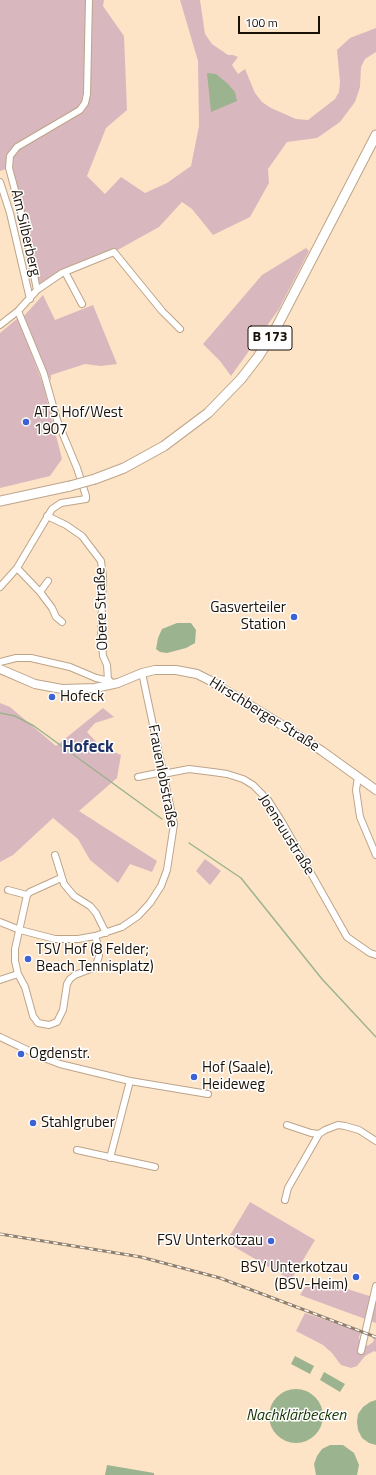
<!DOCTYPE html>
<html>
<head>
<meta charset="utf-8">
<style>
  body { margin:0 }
  #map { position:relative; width:376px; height:1475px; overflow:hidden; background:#fee4c7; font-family:"Titillium Web",sans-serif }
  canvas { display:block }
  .scale { position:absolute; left:238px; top:16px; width:82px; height:18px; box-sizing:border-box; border:2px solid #191006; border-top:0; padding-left:5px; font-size:12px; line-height:14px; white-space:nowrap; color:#191006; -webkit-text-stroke:3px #fff; paint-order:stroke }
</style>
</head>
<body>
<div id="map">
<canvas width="376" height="1475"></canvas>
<div class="scale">100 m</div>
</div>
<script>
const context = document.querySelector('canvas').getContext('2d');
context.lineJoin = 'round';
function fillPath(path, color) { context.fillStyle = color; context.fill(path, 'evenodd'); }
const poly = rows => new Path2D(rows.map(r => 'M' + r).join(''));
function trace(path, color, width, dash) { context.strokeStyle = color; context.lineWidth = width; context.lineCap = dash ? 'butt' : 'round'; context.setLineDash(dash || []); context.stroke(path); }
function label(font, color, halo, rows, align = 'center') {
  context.font = font + ' "Titillium Web",sans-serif'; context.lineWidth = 3; context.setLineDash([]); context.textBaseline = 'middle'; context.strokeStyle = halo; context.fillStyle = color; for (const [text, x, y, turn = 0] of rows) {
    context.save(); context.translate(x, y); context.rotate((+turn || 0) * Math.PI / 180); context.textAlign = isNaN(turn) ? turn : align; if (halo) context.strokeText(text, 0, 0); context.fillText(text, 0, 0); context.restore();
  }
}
const green = poly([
  [0,0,104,0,103,6,124,36,127,110,106,128,87,176,105,194,121,177,145,193,167,183,191,166,199,126,198,61,180,0,200,0,205,34,212,44,228,55,233,55,238,57,232,65,238,74,245,69,255,93,262,102,271,108,296,119,308,120,335,99,339,92,340,82,337,50,350,38,376,28,376,52,365,59,361,67,360,87,355,102,340,122,317,138,287,142,268,169,269,183,250,217,213,235,192,209,182,202,159,227,114,252,65,272,37,290,9,168,0,171],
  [306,248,309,251,279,309,231,376,220,361,203,344,262,275],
  [43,295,55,320,93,305,117,364,101,366,85,364,51,375,51,381,23,317],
  [18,318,43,384,62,459,50,476,0,488,0,333],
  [0,703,10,707,56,746,103,708,114,717,95,723,87,732,100,746,121,755,117,778,79,811,157,861,152,872,130,864,118,883,90,860,78,839,53,818,13,855,0,862],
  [205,859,221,871,210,885,196,871],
  [250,1202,315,1240,291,1280,226,1242],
  [307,1284,331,1284,376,1298,376,1323,300,1295],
  [305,1313,361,1332,359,1337,360,1344,365,1346,369,1345,373,1342,374,1340,372,1337,376,1338,376,1352,374,1351,365,1356,357,1366,351,1368,341,1365,332,1353,323,1345,296,1331]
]);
const water = poly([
  [207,73,216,74,227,83,235,92,237,101,211,112],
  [177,623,191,623,196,630,195,643,186,648,167,653,160,652,156,649,158,638,162,629],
  [295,1356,314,1366,310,1374,291,1364],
  [324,1372,345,1384,340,1392,320,1380],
  '269 1416a27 27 0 1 1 54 0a27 27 0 1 1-54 0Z',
  [376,1400,376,1445,369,1443,362,1438,358,1430,357,1422,358,1414,363,1407,370,1402],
  [330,1445,343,1445,354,1453,359,1465,357,1475,316,1475,314,1464,317,1456,322,1449],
  [107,1465,154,1473,154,1475,105,1475]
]);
const stream = poly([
  [0,713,15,716,34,726,162,819],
  [189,843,241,878,322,979,376,1037]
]);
const street = poly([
  [0,182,10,213,30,299],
  [65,272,82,304],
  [37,290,22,216,9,168,10,156,17,147,80,110,85,103,87,94,89,0],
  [0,325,18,311,37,290,62,273,114,252,162,311,180,329],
  [47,516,66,525,82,536,101,561,103,577,101,631,103,656,107,665,108,680],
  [17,568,40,592,52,608,56,617,62,622],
  [0,587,17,568,52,509,61,503,86,499,86,496,77,468,57,420,44,374,18,311],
  [40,592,48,581],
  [0,662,16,658,31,658,70,667,96,678,110,681],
  [163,774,189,769,213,772,227,774,243,779,253,785,268,800,282,822,347,937,370,953,376,955],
  [138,777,163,772],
  [358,777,356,790,360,817,376,855],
  [55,855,64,884,74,896,90,906,96,913,106,933],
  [61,878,30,892,27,895,15,949,15,961,18,974,25,987,33,1016,38,1023,49,1025,57,1022,63,1010,67,984,70,979,75,975,93,968,96,965,99,956,99,948,95,936],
  [8,890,27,895],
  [0,922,20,930,55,939,78,939,95,936,122,927,138,916,150,903,161,886,167,870,174,824,142,673],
  [0,980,18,974],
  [0,1037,44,1058,60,1064,130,1081,208,1094],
  [287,1125,311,1133,319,1134],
  [77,1150,155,1167],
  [110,1158,130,1081],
  [285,1200,288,1188,319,1134,325,1130,338,1125,345,1126,359,1130,376,1141],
  [361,1351,376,1286]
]);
const secondary = poly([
  [0,669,35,684,62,689,95,688,118,683,142,673,155,670,176,670,197,674,209,680,277,722,322,751,376,790]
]);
const primary = poly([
  [95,479,124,468,164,446,208,413,241,379,258,357,274,332,376,135],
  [0,501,70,486]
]);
const rail = poly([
  [0,1234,141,1257,220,1278,376,1337]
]);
const primaryBridge = poly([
  [70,486,95,479]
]);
const markers = [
  [26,422,4,"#3d62d4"],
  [294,617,4,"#3d62d4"],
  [52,697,4,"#3d62d4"],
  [28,959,4,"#3d62d4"],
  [21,1054,4,"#3d62d4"],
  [194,1077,4,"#3d62d4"],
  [33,1123,4,"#3d62d4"],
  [271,1241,4,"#3d62d4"],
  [356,1277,4,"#3d62d4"]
];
const shields = [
  [270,338,44]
];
const shieldNames = [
  ["B 173",270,338]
];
const streetNames = [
  ["Am Silberberg",25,233,77],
  ["Obere Straße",102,609,-92],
  ["Hirschberger Straße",264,715,32],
  ["Frauenlobstraße",162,776,79],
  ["Joensuustraße",286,835,58]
];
const poiNames = [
  ["ATS Hof/West",34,413],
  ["1907",34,430],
  ["Gasverteiler",286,608,"right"],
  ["Station",286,625,"right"],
  ["Hofeck",60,697],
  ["TSV Hof (8 Felder;",36,950],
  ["Beach Tennisplatz)",36,967],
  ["Ogdenstr.",29,1054],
  ["Hof (Saale),",202,1068],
  ["Heideweg",202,1085],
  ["Stahlgruber",41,1123],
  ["FSV Unterkotzau",263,1241,"right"],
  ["BSV Unterkotzau",348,1268,"right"],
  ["(BSV-Heim)",348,1285,"right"]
];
const waterNames = [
  ["Nachklärbecken",296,1416]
];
const quarterNames = [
  ["Hofeck",88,748]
];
fillPath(green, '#d9b7be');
fillPath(water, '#9bb38e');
trace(stream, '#9bb38e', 1.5);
trace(street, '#bda489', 8);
trace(secondary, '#bda489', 10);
trace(primary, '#bda489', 11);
trace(street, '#fff', 6);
trace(secondary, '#fff', 8);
trace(primary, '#fff', 9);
trace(rail, '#917f6b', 3);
trace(rail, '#fff', 1.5, [4.5]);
trace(primaryBridge, '#bda489', 11, []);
trace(primaryBridge, '#fff', 9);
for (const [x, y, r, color] of markers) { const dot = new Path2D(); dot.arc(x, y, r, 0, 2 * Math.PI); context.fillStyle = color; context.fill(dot); trace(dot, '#fff', 1.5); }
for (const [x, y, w] of shields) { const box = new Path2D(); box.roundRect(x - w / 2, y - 12, w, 24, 3); context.fillStyle = '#fff'; context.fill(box); trace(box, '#191006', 1); }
label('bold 14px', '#191006', null, shieldNames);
label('15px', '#191006', '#fff', streetNames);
label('15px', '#191006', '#fff', poiNames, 'left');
label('italic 16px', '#153400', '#fff', waterNames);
label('bold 17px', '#1d3168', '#fff', quarterNames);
</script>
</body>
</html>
